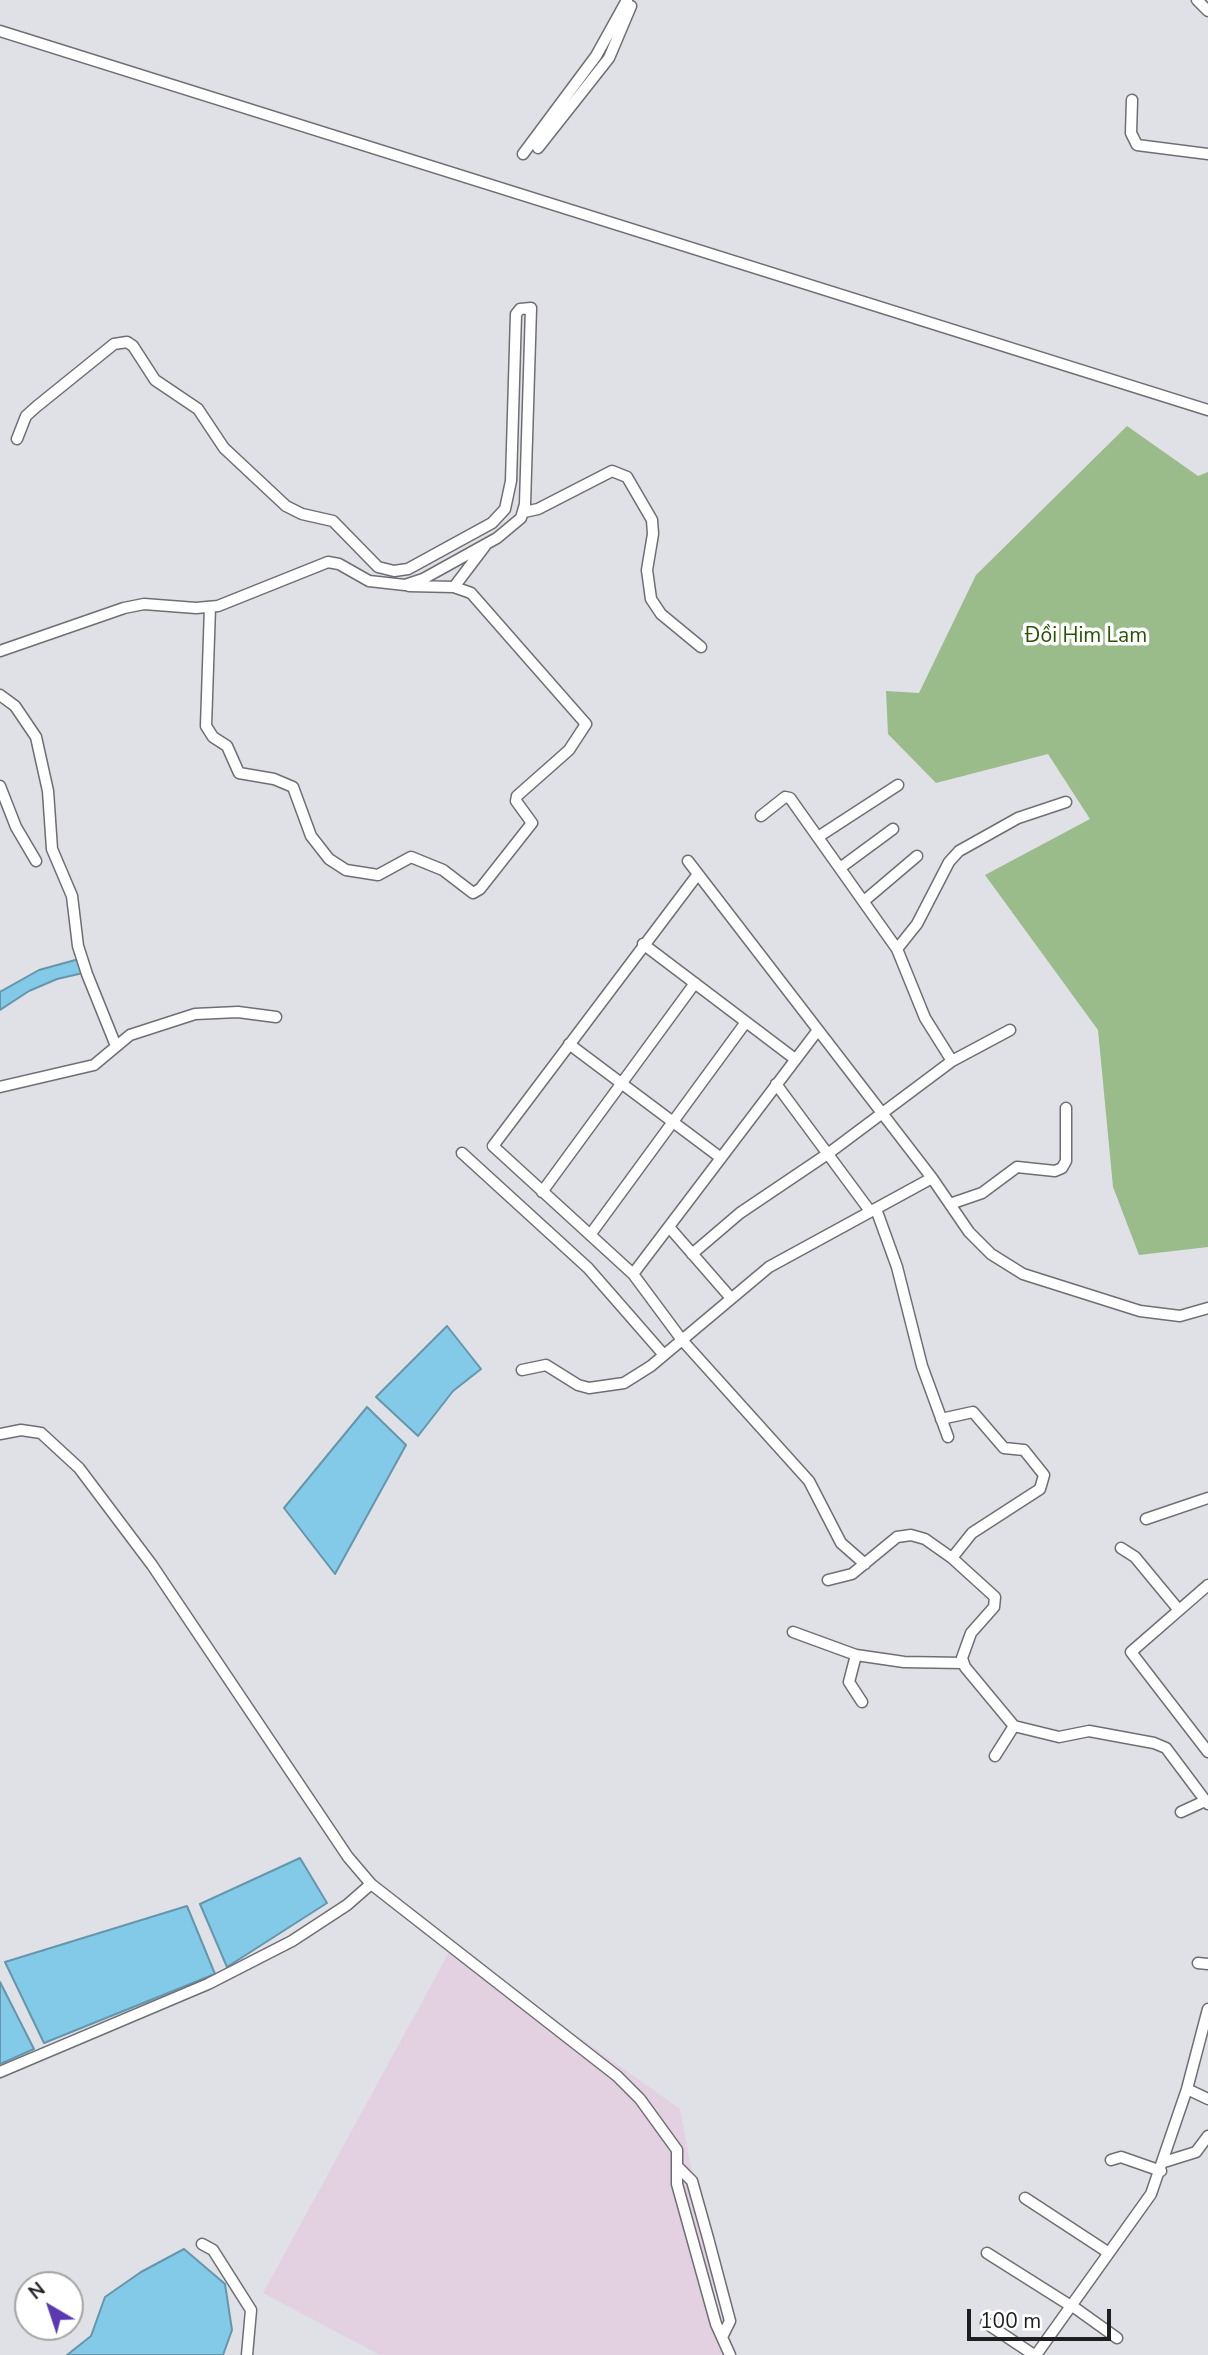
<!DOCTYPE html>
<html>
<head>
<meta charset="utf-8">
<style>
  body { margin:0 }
  #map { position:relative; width:1208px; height:2355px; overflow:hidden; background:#dfe1e6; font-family:"Nunito Sans",sans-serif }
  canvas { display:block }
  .north { position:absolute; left:14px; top:2271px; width:70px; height:70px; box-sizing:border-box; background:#fff; border:2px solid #a5a5a6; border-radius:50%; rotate:321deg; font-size:19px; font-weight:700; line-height:28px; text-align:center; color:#1e1e20 }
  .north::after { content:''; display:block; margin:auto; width:24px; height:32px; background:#5b39b1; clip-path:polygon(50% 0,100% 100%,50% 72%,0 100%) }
  .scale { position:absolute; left:967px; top:2309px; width:144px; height:32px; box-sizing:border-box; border:4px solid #1e1e20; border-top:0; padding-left:9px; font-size:21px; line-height:24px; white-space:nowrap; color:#1e1e20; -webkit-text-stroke:5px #fff; paint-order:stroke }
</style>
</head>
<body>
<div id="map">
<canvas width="1208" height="2355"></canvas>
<div class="north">N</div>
<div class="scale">100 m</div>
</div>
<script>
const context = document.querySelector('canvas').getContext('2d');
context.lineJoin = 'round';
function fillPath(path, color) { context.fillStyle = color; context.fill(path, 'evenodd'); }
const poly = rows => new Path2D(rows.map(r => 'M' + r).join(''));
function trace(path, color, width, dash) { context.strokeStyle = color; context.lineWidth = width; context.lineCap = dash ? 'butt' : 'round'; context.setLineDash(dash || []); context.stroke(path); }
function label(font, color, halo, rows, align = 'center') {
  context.font = font + ' "Nunito Sans",sans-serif'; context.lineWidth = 7; context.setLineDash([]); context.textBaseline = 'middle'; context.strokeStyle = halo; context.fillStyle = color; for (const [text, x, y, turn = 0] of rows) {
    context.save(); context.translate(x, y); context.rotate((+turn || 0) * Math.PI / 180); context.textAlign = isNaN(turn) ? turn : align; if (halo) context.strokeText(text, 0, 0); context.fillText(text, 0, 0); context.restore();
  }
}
const industrial = poly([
  [452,1947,680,2109,726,2355,380,2355,263,2293]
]);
const green = poly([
  [1127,426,1198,476,1208,472,1208,1247,1139,1255,1113,1187,1098,1030,985,875,1090,819,1048,754,936,783,888,734,886,691,919,693,976,575]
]);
const water = poly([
  [79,959,83,973,57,979,29,991,0,1010,0,992,39,970,79,959],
  [447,1326,481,1369,453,1391,418,1436,376,1397,447,1326],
  [367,1407,406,1445,335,1574,284,1508,367,1407],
  [300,1858,327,1903,227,1967,200,1904,300,1858],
  [187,1906,215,1974,44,2043,5,1962,187,1906],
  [0,1982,34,2049,0,2064,0,1982],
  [184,2249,225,2284,232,2330,223,2355,67,2355,91,2336,105,2297,141,2272,184,2249]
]);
const minor = poly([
  [1197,0,1208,11],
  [0,31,1208,410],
  [1132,100,1131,133,1137,145,1208,154],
  [538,148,609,58,631,6],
  [523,154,596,56,627,0],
  [524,512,538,509,612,471,627,477,652,520,653,534,647,570,651,599,661,614,701,647],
  [454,587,485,546],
  [210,607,206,726,213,737,227,746,239,773,274,779,293,787,311,836,329,859,346,870,378,875,411,857,443,870,473,893,480,889,532,823,516,801,517,796,569,750,586,724,471,593,454,587,409,586],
  [0,651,124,608,144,604,196,608,218,606,328,562,339,564,369,581,405,585,423,579,497,538,521,518,525,504,531,308,520,309,516,314,511,481,505,509,492,523,408,569,394,571,378,567,333,521,302,514,286,506,224,448,198,409,155,380,133,346,127,342,114,344,36,407,26,416,17,439],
  [0,695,15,706,36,737,48,791,52,849,72,896,78,946,87,974,116,1046],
  [0,786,16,827,36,861],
  [818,837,898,785],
  [688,861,932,1178,969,1232,991,1254,1023,1274,1140,1311,1180,1316,1208,1308],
  [840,868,893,829],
  [698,874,493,1146,633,1274,682,1340,809,1481,841,1543,865,1564],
  [864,901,917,856],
  [643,944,795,1059],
  [897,949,917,924,949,862,959,851,1018,818,1066,802],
  [569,1044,721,1158],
  [952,1061,1010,1030],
  [776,1084,870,1211],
  [0,1087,94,1065,130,1035,195,1014,238,1012,276,1017],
  [462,1153,588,1268,664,1355],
  [542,1192,695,983],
  [950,1204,982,1193,1017,1167,1055,1171,1062,1168,1066,1161,1066,1108],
  [876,1209,897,1267,922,1366,948,1437],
  [669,1227,730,1297],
  [590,1235,746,1022],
  [692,1254,740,1213,829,1153,952,1061,925,1018,897,949,790,798,785,797,761,816],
  [633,1274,818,1030],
  [522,1370,546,1365,578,1385,589,1388,624,1383,651,1366,769,1267,932,1178],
  [941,1419,973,1412,1004,1448,1024,1450,1044,1475,1040,1489,972,1533,952,1558],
  [0,1434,21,1430,41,1433,79,1468,152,1565,348,1857,371,1884,617,2076,640,2099,677,2150,677,2184,716,2324,730,2355],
  [1146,1519,1208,1498],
  [1121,1548,1135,1557,1178,1609],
  [828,1580,852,1574,897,1537,911,1535,925,1539,952,1558,995,1597,994,1607,971,1633,962,1658,965,1667,1014,1726,1059,1737,1089,1731,1154,1743,1166,1748,1208,1804],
  [1208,1585,1131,1652,1208,1752],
  [793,1632,856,1655,904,1662,963,1663],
  [856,1655,849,1682,862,1702],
  [995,1756,1014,1726],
  [1181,1812,1205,1801],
  [1198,1963,1208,1964],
  [0,2072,208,1984,292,1941,347,1905,371,1884],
  [1187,2089,1208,2099],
  [1111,2160,1121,2157,1161,2171],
  [1164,2162,1196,2152,1208,2136],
  [678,2167,692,2181,708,2238,730,2321,723,2335],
  [1025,2198,1109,2253],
  [202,2244,213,2250,251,2310,247,2355],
  [987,2253,1071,2306],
  [1071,2305,1117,2338],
  [986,2323,1034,2355],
  [1036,2355,1151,2194,1187,2089,1208,2009]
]);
const parkNames = [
  ["Đồi Him Lam",1086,637]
];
fillPath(industrial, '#e3d1e2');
fillPath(green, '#9abb8a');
fillPath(water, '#83cae8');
trace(water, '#6596ac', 2);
trace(minor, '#6e6f73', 13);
trace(minor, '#fff', 10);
label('21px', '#295407', '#fff', parkNames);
</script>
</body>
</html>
